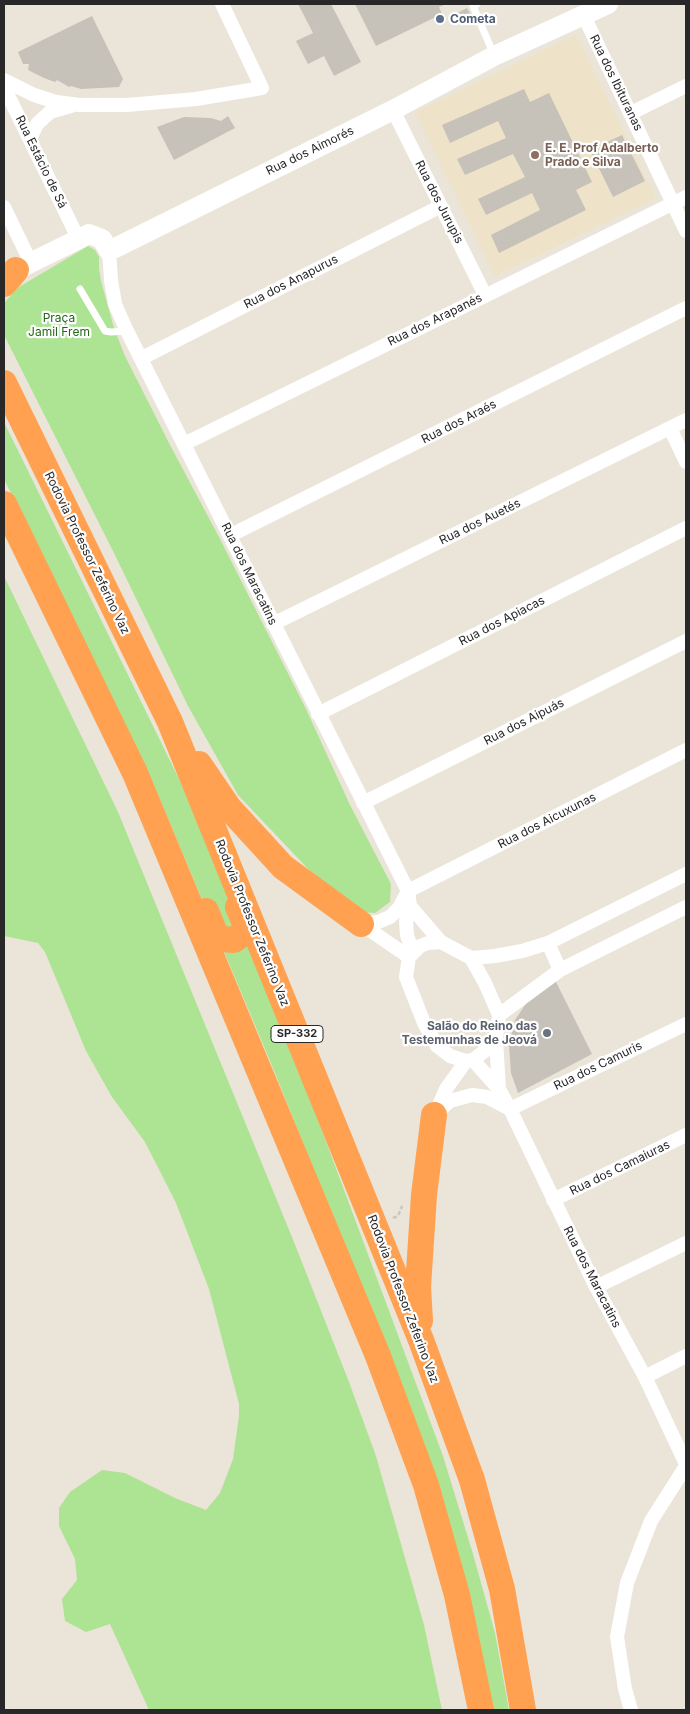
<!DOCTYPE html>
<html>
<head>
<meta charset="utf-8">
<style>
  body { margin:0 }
  #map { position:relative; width:690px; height:1714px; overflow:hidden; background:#ebe4d9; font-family:Inter,sans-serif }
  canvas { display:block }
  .frame { position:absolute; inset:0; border:5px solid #282828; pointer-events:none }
</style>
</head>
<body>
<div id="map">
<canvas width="690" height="1714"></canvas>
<div class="frame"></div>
</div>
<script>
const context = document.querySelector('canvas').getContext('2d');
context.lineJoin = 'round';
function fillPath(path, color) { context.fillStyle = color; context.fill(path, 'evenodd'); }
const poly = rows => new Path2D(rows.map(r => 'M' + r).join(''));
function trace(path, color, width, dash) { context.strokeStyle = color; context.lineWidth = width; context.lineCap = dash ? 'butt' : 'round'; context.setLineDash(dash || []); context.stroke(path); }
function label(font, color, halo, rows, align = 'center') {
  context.font = font + ' Inter,sans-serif'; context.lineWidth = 4.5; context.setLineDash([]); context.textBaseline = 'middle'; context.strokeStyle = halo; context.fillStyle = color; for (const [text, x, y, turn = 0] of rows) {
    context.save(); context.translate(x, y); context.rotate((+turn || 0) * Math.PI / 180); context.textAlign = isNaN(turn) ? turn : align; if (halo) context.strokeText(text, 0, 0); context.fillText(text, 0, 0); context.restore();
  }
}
const education = poly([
  [576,35,656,198,495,276,415,112]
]);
const green = poly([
  [88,246,95,250,99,257,99,269,101,281,114,328,125,356,170,445,219,537,306,709,350,805,391,884,390,902,375,913,348,911,238,795,188,706,114,553,4,335,4,303,19,287],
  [4,422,178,777,231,898,308,1093,443,1456,473,1554,495,1633,509,1710,491,1710,365,1297,270,1061,156,790,4,479],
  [4,576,118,812,294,1242,349,1382,376,1456,424,1625,442,1710,149,1710,110,1624,86,1632,65,1621,62,1599,77,1580,75,1559,59,1526,59,1508,70,1492,102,1470,125,1473,175,1498,206,1510,220,1493,233,1459,239,1416,239,1404,209,1289,176,1203,145,1142,112,1097,86,1051,45,952,38,943,4,936]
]);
const building = poly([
  [298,4,331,4,361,62,334,76,324,56,308,64,296,41,313,33],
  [355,4,446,4,439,7,442,14,376,46],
  [467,8,472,17,462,22,457,13],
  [92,16,123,79,119,87,81,89,71,86,69,87,57,80,55,82,44,78,28,70,29,64,23,64,18,52],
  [524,89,530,102,549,93,592,182,576,190,586,210,499,253,491,235,540,210,532,193,486,215,478,199,525,177,513,154,465,175,457,159,506,138,498,121,450,143,442,125],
  [228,116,235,128,174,160,157,127,184,117,211,118,221,121],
  [622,135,645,181,613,197,590,150],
  [555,980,592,1054,518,1093,511,1073,509,1045,515,1020,529,999]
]);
const path = poly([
  [393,1218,398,1216,402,1206]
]);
const lane = poly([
  [477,4,473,6,494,55],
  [80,289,105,331,111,332,127,331]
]);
const street = poly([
  [584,16,686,231],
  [4,80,34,95,56,102,80,105,127,105,196,99,262,88,222,4],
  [4,87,78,238],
  [393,110,485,295],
  [631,113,686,86],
  [30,139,37,124,50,112,71,106],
  [4,207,31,263],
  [109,251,111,280,115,304,127,331,408,891,410,906,406,921,407,935,413,953],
  [142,358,441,206],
  [670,428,686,462],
  [184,444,686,197],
  [231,535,686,308],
  [273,624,686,420],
  [318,714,686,528],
  [363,803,686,641],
  [410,906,441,942],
  [361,924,378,922,390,917,399,908,408,891,686,750],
  [361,924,409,957],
  [441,942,471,958,485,983,499,1015,496,1039,486,1050,473,1060,466,1061,450,1056,437,1046,424,1023,406,977,409,957,420,946,428,943,441,942],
  [548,943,560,970],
  [471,958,495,956,522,951,548,943,686,874],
  [499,1015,560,970,686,907],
  [496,1039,499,1089],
  [473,1060,499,1089,510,1109,596,1287,645,1377,686,1464],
  [437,1110,446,1089,466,1061],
  [434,1115,450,1101,472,1095,487,1097,510,1109,686,1024],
  [553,1200,686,1135],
  [596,1287,686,1243],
  [645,1377,686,1356],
  [631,1710,625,1689,617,1637,627,1583,651,1521,686,1466]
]);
const secondary = poly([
  [16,270,89,234,102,239,109,251,393,110,494,56,608,4]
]);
const highway = poly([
  [4,284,16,270],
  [4,383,170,722,421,1340,472,1480,502,1589,523,1710],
  [4,504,135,773,378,1356,426,1485,457,1595,481,1710],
  [199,764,229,808,283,867,361,924],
  [206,911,215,933,222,939,234,940,243,933,245,928,245,923,238,907],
  [420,1321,418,1287,424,1195,434,1115]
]);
const markers = [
  [440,19,5,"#5c6f8a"],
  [535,155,5,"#8d6e63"],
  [547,1033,5,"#6b7280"]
];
const shields = [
  [297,1034,52]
];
const shieldNames = [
  ["SP-332",297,1034]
];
const serviceNames = [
  ["Cometa",450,19]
];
const streetNames = [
  ["Rua dos Ibituranas",616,83,64],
  ["Rua dos Aimorés",310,151,-26],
  ["Rua Estácio de Sá",41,162,64],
  ["Rua dos Jurupis",439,202,63],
  ["Rua dos Anapurus",291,282,-27],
  ["Rua dos Arapanés",435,320,-26],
  ["Rua dos Araés",459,422,-27],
  ["Rua dos Auetés",480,522,-26],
  ["Rodovia Professor Zeferino Vaz",87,553,64],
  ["Rua dos Maracatins",249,574,64],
  ["Rua dos Apiacas",502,621,-27],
  ["Rua dos Aipuás",524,722,-27],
  ["Rua dos Aicuxunas",547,821,-27],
  ["Rodovia Professor Zeferino Vaz",252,923,68],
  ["Rua dos Camuris",598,1066,-26],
  ["Rua dos Camaiuras",620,1168,-26],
  ["Rua dos Maracatins",592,1277,63],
  ["Rodovia Professor Zeferino Vaz",403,1299,69]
];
const educationNames = [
  ["E. E. Prof Adalberto",545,148],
  ["Prado e Silva",545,162]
];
const parkNames = [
  ["Praça",59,318],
  ["Jamil Frem",59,332]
];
const worshipNames = [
  ["Salão do Reino das",537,1026],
  ["Testemunhas de Jeová",537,1040]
];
fillPath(education, '#eee2c8');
fillPath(green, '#ade493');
fillPath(building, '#c6c1b9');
trace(path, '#c7c7c7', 2.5, [4, 2.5]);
trace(lane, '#fff', 7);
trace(street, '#fff', 14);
trace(secondary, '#fff', 20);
trace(highway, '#ffa150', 26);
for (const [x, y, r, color] of markers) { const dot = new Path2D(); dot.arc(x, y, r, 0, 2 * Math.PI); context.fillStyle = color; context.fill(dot); trace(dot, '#fff', 2); }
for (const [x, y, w] of shields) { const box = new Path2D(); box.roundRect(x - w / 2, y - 8.5, w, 17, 4); context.fillStyle = '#fff'; context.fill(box); trace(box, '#282828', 1); }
label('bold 11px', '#282828', null, shieldNames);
label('bold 12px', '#4e5e75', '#fff', serviceNames, 'left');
label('12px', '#282828', '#fff', streetNames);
label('bold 12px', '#785e54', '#fff', educationNames, 'left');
label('12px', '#256617', '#fff', parkNames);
label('bold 12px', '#5b616d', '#fff', worshipNames, 'right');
</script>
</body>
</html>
